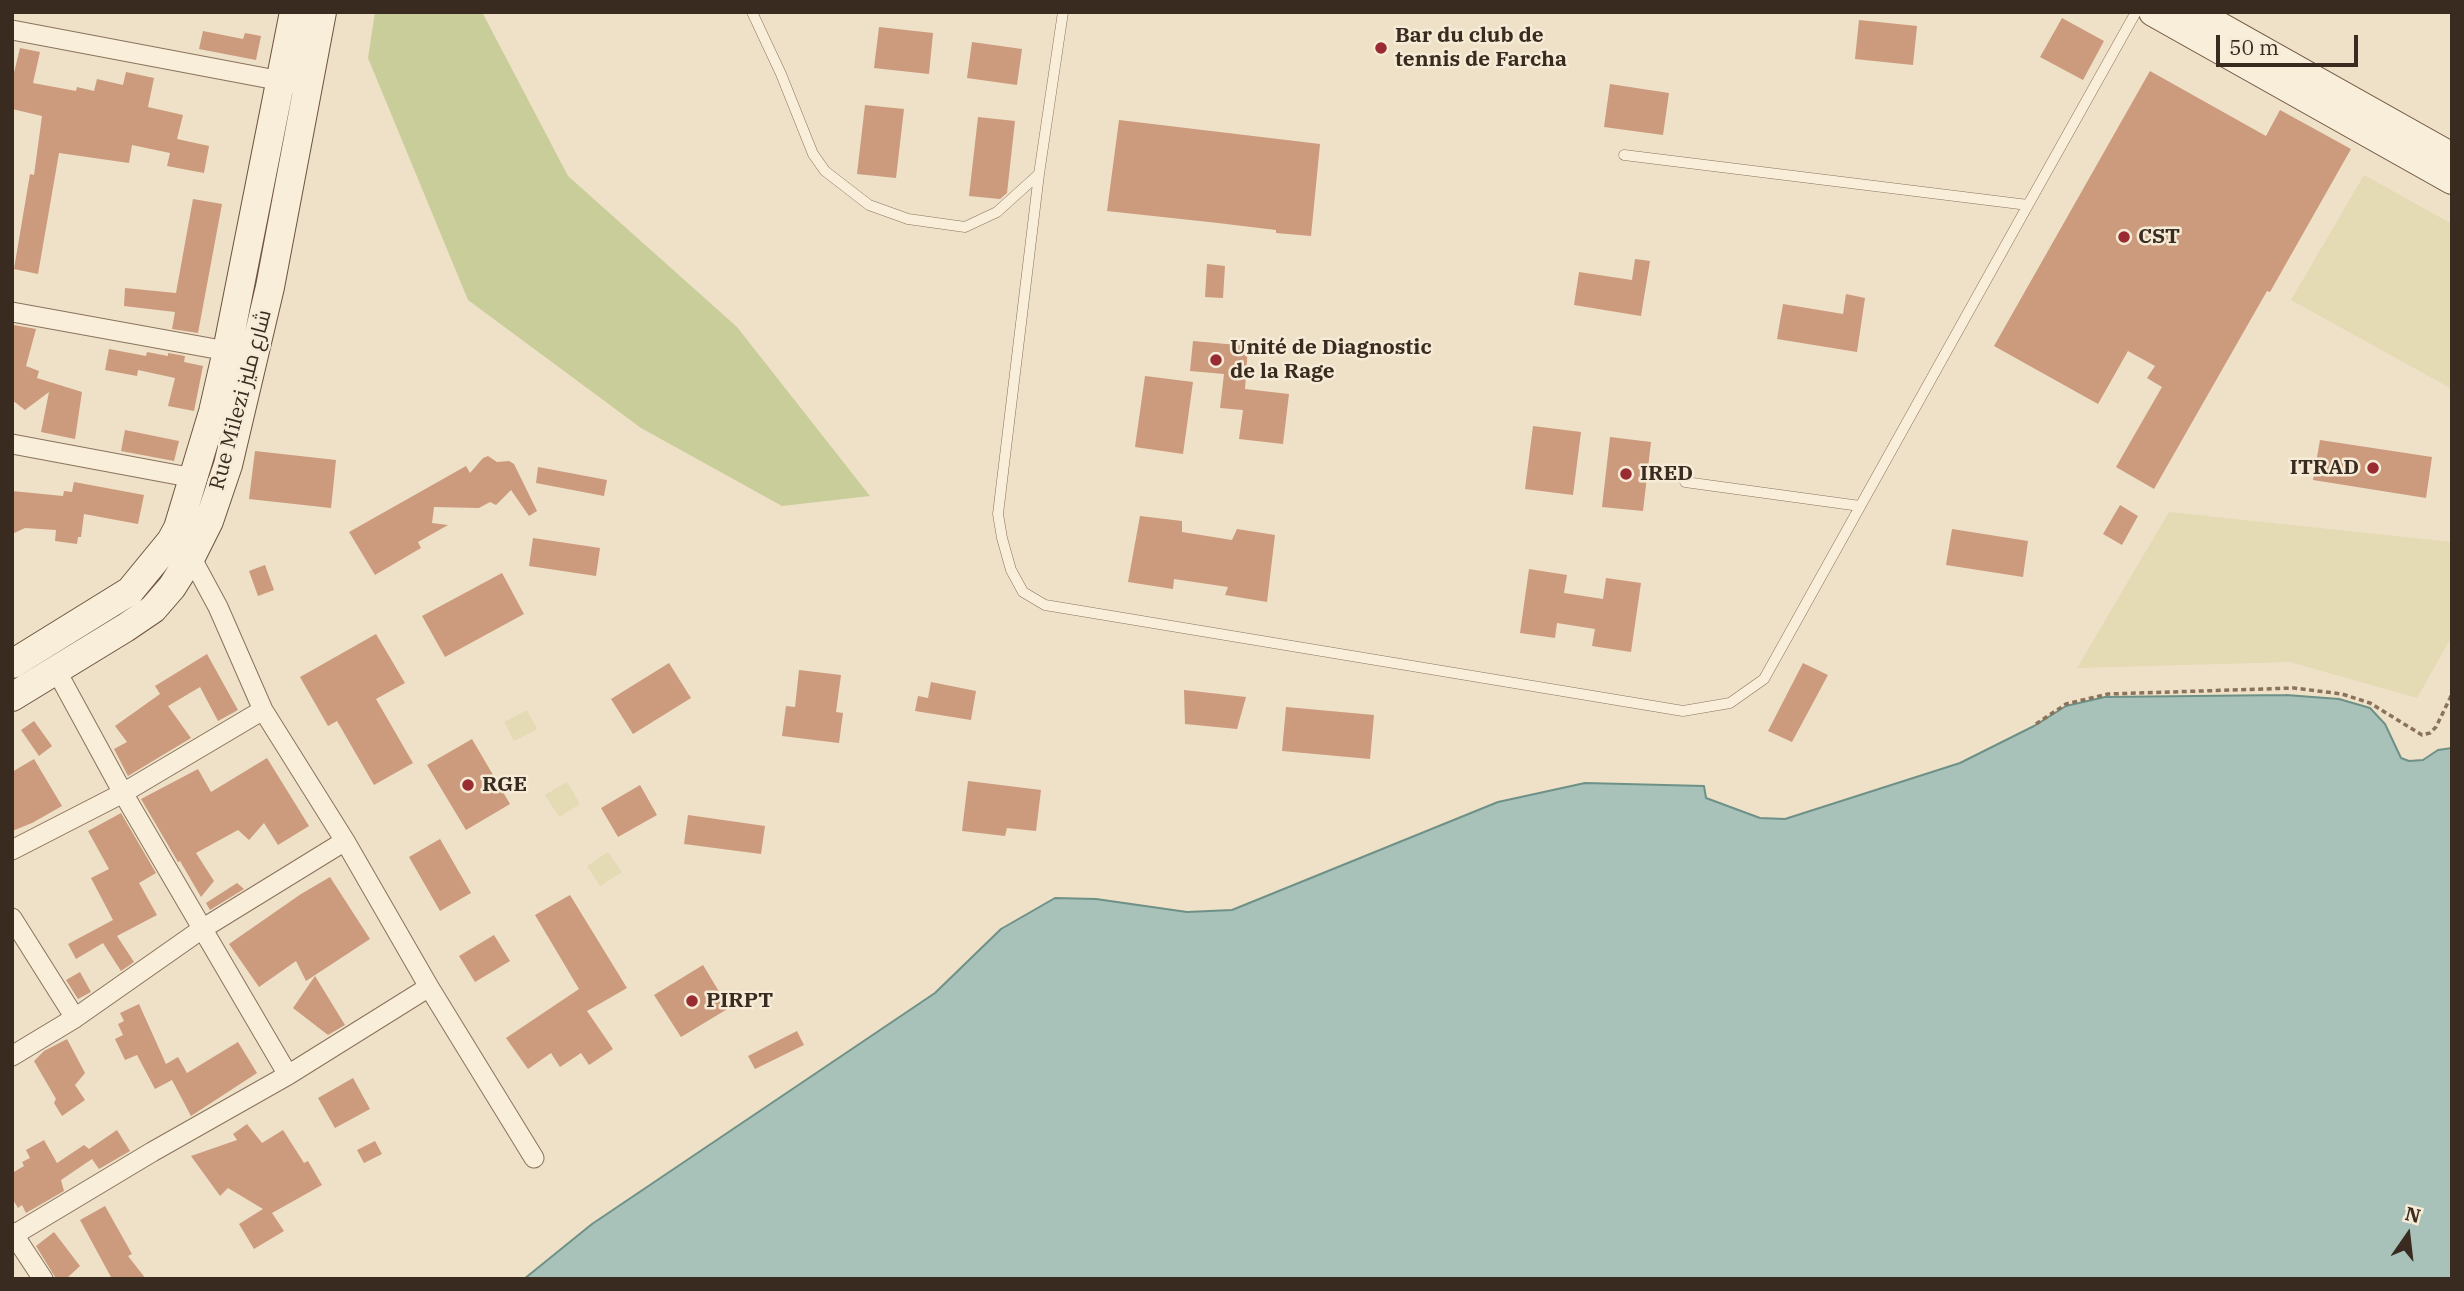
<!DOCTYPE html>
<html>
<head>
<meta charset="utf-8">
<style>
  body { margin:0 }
  #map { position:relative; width:2464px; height:1291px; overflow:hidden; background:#eee1c7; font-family:"IBM Plex Serif",serif }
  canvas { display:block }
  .frame { position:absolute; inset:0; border:14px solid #3a2b20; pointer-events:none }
  .north { position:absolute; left:2373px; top:1200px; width:70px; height:70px; -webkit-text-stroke:5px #f6ebd6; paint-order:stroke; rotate:14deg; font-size:19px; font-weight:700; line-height:28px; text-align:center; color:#3a2b20 }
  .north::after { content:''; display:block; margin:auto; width:24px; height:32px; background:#3a2b20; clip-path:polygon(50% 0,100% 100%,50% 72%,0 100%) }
  .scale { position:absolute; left:2216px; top:35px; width:142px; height:32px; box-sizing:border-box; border:4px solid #3a2b20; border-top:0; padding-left:9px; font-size:21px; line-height:24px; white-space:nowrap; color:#3a2b20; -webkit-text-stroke:5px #f6ebd6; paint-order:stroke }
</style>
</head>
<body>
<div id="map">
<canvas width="2464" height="1291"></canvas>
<div class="frame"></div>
<div class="north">N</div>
<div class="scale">50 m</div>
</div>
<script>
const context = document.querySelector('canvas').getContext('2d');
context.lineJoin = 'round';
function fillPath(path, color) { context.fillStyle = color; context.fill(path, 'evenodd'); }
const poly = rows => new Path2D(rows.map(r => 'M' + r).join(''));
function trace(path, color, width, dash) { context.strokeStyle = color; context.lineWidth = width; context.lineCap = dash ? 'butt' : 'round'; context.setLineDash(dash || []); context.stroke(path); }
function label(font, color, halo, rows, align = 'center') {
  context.font = font + ' "IBM Plex Serif",Cairo,serif'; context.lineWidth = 5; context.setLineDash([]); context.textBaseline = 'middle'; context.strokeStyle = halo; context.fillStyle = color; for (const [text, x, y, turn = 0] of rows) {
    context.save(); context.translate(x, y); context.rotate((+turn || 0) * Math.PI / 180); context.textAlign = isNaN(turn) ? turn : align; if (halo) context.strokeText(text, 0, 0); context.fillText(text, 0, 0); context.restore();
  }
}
const farmland = poly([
  [2364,175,2452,224,2452,389,2291,300],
  [2169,512,2452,542,2452,636,2417,698,2290,662,2077,668],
  [527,710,537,729,514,741,504,722],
  [567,782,580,804,559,817,545,795],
  [608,852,622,872,600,886,587,866]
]);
const green = poly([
  [375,12,482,12,568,176,737,327,870,496,782,506,641,428,468,300,368,58]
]);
const water = poly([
  [2286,695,2339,699,2370,708,2385,724,2401,758,2409,761,2423,760,2438,750,2452,748,2452,1279,524,1279,592,1224,935,993,1001,929,1055,898,1096,899,1187,912,1232,910,1498,802,1585,783,1704,786,1706,798,1760,818,1785,819,1960,763,2034,726,2066,706,2105,697,2286,695]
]);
const building = poly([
  [2062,18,2104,41,2083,80,2040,57],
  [1859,20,1917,26,1913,65,1855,59],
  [879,27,933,33,929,74,874,68],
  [203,31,243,39,245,33,261,36,256,60,199,49],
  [972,42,1022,49,1017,85,967,78],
  [20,48,40,52,33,83,76,91,77,87,94,91,97,79,123,85,126,72,154,78,148,107,183,115,177,139,209,146,204,173,167,166,170,153,132,145,129,163,59,153,38,274,14,269,30,174,34,175,42,116,12,109,12,81],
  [2150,71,2266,136,2280,110,2351,149,2270,292,2267,291,2154,489,2116,467,2162,387,2147,378,2155,366,2128,351,2098,404,1994,346],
  [1610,84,1669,93,1663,135,1604,127],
  [865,105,904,109,896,178,857,174],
  [978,117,1015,121,1007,193,1000,199,969,196],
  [1119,120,1320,144,1311,236,1276,233,1276,230,1218,223,1107,211],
  [193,199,222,204,198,333,172,329,175,312,124,306,125,288,176,293],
  [1635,259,1650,261,1641,316,1574,305,1579,272,1632,280],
  [1207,264,1225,266,1223,298,1205,297],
  [1846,294,1865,298,1857,352,1777,339,1783,304,1843,314],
  [14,325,36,329,26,366,39,371,37,378,82,392,75,439,41,432,49,392,25,410,12,400],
  [1193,341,1248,346,1245,389,1289,394,1283,444,1239,439,1243,410,1220,408,1224,374,1190,371],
  [109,349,146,356,147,352,168,356,168,353,185,356,184,362,203,366,194,411,168,406,175,378,138,370,137,376,105,370],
  [1145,376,1193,382,1183,454,1135,447],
  [1533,426,1581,432,1573,495,1525,489],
  [125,430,179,441,174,461,121,451],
  [1610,437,1651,442,1643,511,1602,507],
  [2320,440,2432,457,2426,498,2313,480],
  [255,451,336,460,331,508,249,499],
  [488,456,497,462,509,461,514,464,537,511,529,516,511,490,496,505,490,502,479,508,434,507,432,523,448,525,418,542,421,548,375,575,349,532,466,466,470,473,483,458],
  [538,467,607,480,604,496,536,483],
  [74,482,144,495,138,524,84,514,81,537,78,537,77,544,55,541,56,530,25,528,12,534,12,491,63,496,64,491,72,492],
  [2120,505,2138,516,2122,545,2103,534],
  [1140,516,1182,521,1182,532,1232,540,1237,529,1275,535,1267,602,1225,595,1228,587,1174,579,1173,589,1128,582],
  [1952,529,2028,541,2023,577,1946,565],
  [533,538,600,548,596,576,529,566],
  [265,565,274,590,258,596,249,571],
  [1529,569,1567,575,1564,593,1603,599,1606,578,1641,583,1631,652,1592,646,1595,629,1557,623,1555,638,1520,633],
  [502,573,524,614,445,657,422,616],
  [376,634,405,683,376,699,413,763,374,785,337,721,328,726,300,677],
  [207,654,238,710,218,721,200,687,168,706,191,738,128,776,114,749,127,742,115,726,160,694,155,686],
  [669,663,691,698,633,734,611,699],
  [1803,663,1828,675,1792,742,1768,731],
  [799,670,841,675,836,712,843,713,839,743,782,736,786,706,795,707],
  [931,682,976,691,971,720,915,711,918,696,928,698],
  [1184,690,1246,697,1237,729,1185,724],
  [1286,707,1374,715,1370,759,1282,751],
  [34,721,52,746,39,756,21,730],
  [472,739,510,804,466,830,427,765],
  [267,758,309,826,278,845,264,823,249,840,238,830,196,853,214,881,201,897,180,861,178,862,141,799,198,769,211,792],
  [34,759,62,806,32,823,12,831,12,772],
  [968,781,1041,790,1036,831,1007,828,1005,836,962,831],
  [640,785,657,815,618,837,601,808],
  [121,813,156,873,139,883,157,915,117,936,134,962,121,971,103,943,76,959,68,944,113,920,91,878,109,869,88,831],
  [688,815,765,826,761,854,684,844],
  [440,839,471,893,440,911,409,857],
  [330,877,370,939,306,981,296,961,259,987,229,944,301,894],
  [237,883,244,889,210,910,206,903],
  [570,895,627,988,587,1011,613,1049,589,1065,581,1053,560,1067,551,1053,528,1069,506,1038,579,989,535,915],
  [494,935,510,961,475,982,459,956],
  [703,965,729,1008,681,1037,654,995],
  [80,972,91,992,78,999,66,980],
  [315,976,345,1025,328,1035,293,1008],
  [139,1004,166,1064,178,1057,187,1073,238,1042,257,1073,191,1116,172,1080,155,1089,137,1055,125,1060,115,1039,123,1035,118,1024,124,1021,120,1013],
  [797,1031,804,1045,755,1069,748,1056],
  [67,1039,85,1073,75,1085,85,1100,62,1116,54,1103,56,1099,34,1061,44,1051],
  [353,1078,370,1109,335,1128,318,1098],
  [247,1124,262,1143,283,1130,304,1163,308,1161,322,1185,272,1213,284,1231,254,1249,239,1224,263,1209,228,1188,220,1196,191,1156,237,1140,233,1134],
  [117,1130,130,1151,99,1169,92,1159,61,1180,64,1191,26,1213,22,1205,18,1208,12,1198,12,1173,24,1166,22,1162,30,1158,26,1150,44,1140,57,1163,84,1145,89,1149],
  [375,1141,382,1154,364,1163,357,1150],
  [105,1206,132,1254,128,1256,146,1279,112,1279,80,1220],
  [54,1232,80,1266,66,1279,55,1277,36,1246]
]);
const path = poly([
  [2036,724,2066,704,2108,694,2294,688,2342,694,2370,703,2422,735,2430,733,2436,727,2452,694]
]);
const lane = poly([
  [752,12,781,74,813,154,825,171,869,205,908,219,965,227,997,212,1039,174],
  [1063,12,1039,174,998,514,1002,538,1011,570,1023,592,1045,605,1683,711,1730,703,1764,679,2028,205],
  [1624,155,2028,205,2136,12],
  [1685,482,1860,506]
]);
const street = poly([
  [12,30,308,86],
  [12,312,227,351],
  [12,444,194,478],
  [183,551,191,557,218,607,263,710,345,841,429,987,534,1158],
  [56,670,123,793,288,1075],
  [12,850,123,793,263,710],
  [12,918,75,1018],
  [12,1056,75,1018,202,929,345,841],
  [12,1232,43,1279],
  [12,1236,152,1152,288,1075,429,987]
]);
const secondary = poly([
  [2153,12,2452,180],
  [2194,12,2452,157],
  [12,664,130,591,171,541,178,528,213,412,227,351,294,12],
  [12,697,125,628,153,609,172,587,191,557,209,521,228,465,270,287,322,12]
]);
const markers = [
  [1381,48,7,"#992c32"],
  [2124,237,7,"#992c32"],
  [1216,360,7,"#992c32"],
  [2373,468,7,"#992c32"],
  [1626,474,7,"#992c32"],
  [468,785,7,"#992c32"],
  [692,1001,7,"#992c32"]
];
const poiNames = [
  ["Bar du club de",1395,36],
  ["tennis de Farcha",1395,60],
  ["CST",2138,237],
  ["Unité de Diagnostic",1230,348],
  ["de la Rage",1230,372],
  ["ITRAD",2359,468,"right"],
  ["IRED",1640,474],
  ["RGE",482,785],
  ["PIRPT",706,1001]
];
const streetNames = [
  ["Rue Milezi شارع مليز",241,400,-75]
];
fillPath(farmland, '#e4dab4');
fillPath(green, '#c9cd9a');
fillPath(water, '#a8c2b9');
trace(water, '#6e9187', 2);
fillPath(building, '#cc9a7d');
trace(lane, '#8a725c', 11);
trace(street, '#8a725c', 21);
trace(secondary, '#6c543f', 30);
trace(path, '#8a725c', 3.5, [5, 3.5]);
trace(lane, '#f9eeda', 10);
trace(street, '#f9eeda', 19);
trace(secondary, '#f9eeda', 28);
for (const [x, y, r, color] of markers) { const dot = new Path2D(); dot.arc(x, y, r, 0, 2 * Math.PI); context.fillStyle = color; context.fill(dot); trace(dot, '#f6ebd6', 2.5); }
label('bold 21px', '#3a2b20', '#f6ebd6', poiNames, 'left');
label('21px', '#3a2b20', '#f6ebd6', streetNames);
</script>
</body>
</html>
